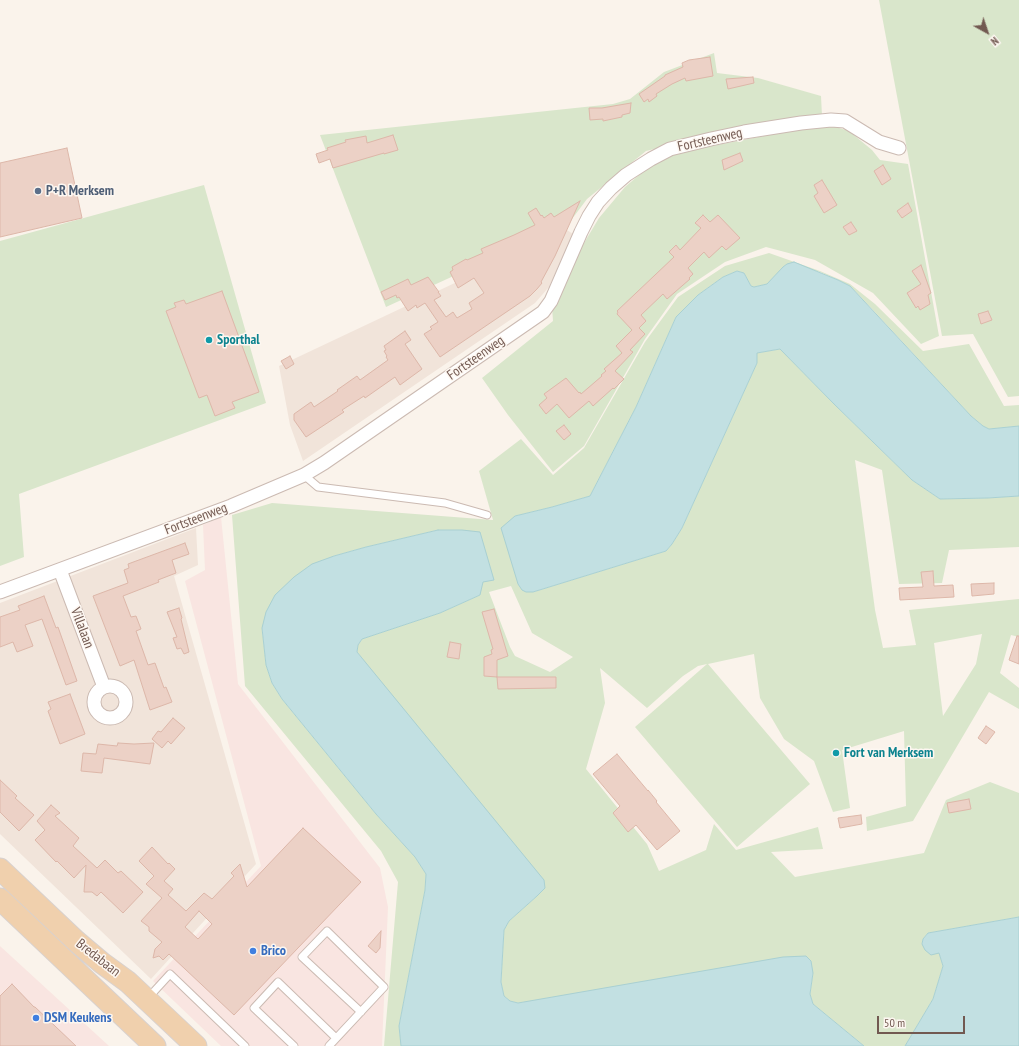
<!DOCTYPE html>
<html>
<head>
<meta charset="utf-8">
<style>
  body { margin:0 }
  #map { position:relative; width:1019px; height:1046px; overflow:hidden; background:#faf3eb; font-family:"PT Sans Narrow",sans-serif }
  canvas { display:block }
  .north { position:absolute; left:967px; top:12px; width:40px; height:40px; -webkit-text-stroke:3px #fdf7f1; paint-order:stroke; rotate:140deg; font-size:11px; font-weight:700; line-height:16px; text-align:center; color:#725951 }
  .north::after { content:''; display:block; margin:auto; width:14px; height:18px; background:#725951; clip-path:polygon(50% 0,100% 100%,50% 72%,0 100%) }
  .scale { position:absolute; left:877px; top:1016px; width:88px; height:18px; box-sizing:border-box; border:2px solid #725951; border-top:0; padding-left:5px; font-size:12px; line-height:14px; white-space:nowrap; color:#725951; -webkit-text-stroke:3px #fdf7f1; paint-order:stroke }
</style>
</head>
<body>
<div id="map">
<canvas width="1019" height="1046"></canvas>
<div class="north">N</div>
<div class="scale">50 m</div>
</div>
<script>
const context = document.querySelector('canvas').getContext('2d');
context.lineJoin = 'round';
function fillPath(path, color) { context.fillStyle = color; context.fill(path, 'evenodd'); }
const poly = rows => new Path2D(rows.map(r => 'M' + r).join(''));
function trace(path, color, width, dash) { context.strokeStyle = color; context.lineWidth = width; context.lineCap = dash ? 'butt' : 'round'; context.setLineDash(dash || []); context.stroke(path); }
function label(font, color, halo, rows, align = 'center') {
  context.font = font + ' "PT Sans Narrow",sans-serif'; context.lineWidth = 3; context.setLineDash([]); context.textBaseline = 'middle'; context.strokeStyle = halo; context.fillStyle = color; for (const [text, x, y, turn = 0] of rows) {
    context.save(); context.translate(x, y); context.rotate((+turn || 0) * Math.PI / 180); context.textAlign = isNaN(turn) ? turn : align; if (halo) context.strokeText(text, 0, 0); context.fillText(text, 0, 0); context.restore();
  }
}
const residential = poly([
  [567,230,573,234,549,287,535,303,303,461,290,425,279,366],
  [196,528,198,565,174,576,256,864,151,979,0,834,0,603]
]);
const commercial = poly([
  [221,517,238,684,380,868,388,907,382,1046,221,1046,153,981,261,866,185,581,205,570,203,525],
  [0,946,109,1046,0,1046]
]);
const green = poly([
  [879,0,1019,0,1019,396,1008,397,973,334,942,336],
  [714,53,717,73,758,78,821,96,822,116,734,130,646,151,587,199,569,223,386,307,320,135,613,104,630,99,664,72],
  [826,124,849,131,872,150,880,160,908,164,939,336,921,344,873,293,815,260,766,247,725,262,677,294,645,339,584,446,553,472,508,415,482,378,553,321,552,307,578,253,599,218,625,187,645,170,670,154],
  [204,185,266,403,19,494,24,557,0,566,0,241],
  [769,253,820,271,850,284,875,304,923,351,969,344,1004,406,1019,405,1019,426,989,429,983,426,971,416,871,308,850,286,838,280,820,272,787,264,767,284,754,287,751,286,744,273,737,271,723,277,698,295,676,317,636,407,590,496,552,507,515,516,526,592,533,592,666,551,672,544,682,528,757,363,757,353,780,349,834,404,912,480,940,499,988,498,1019,496,1019,547,949,550,942,583,899,584,882,470,855,460,875,610,883,648,916,645,909,610,1019,599,1019,637,1011,635,1000,673,1019,688,1019,709,989,692,913,821,867,831,866,817,906,806,904,731,842,750,850,808,833,812,814,761,784,739,760,698,754,654,708,664,810,784,737,847,635,727,707,664,698,666,683,676,647,708,600,668,605,703,586,769,647,844,659,871,706,850,714,824,736,850,818,827,823,849,771,852,795,877,924,853,946,800,990,782,1019,793,1019,917,928,933,923,939,922,944,939,952,943,966,933,999,905,1046,864,1046,813,1004,810,994,813,973,518,1003,510,1001,504,996,501,982,504,930,509,921,537,896,357,652,358,645,362,639,440,613,480,595,462,530,438,530,366,547,334,556,262,628,266,665,272,683,282,699,376,814,415,857,426,874,425,890,399,1026,401,1046,384,1046,398,882,381,851,245,686,232,515,272,503,493,520,479,471,521,439,553,475,584,448,645,342,678,297,725,266],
  [511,586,532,633,573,657,550,672,515,656,510,647,489,592],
  [982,634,976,664,943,716,934,643]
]);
const water = poly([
  [794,262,838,280,850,286,971,416,983,426,989,429,1019,426,1019,496,988,498,940,499,912,480,834,404,780,349,757,353,757,363,682,528,672,544,666,551,533,592,526,592,522,590,518,584,501,528,515,516,552,507,590,496,636,407,676,317,698,295,723,277,737,271,744,273,751,286,754,287,767,284,783,267,787,264,794,262],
  [438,530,462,530,480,532,494,580,483,582,480,595,440,613,362,639,358,645,357,652,544,880,545,888,537,896,509,921,504,930,501,982,504,996,510,1001,518,1003,783,957,806,956,811,961,813,973,810,994,813,1004,864,1046,401,1046,399,1026,425,890,426,874,415,857,376,814,282,699,272,683,266,665,262,628,266,612,275,595,294,577,312,564,334,556,366,547,438,530],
  [1019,917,1019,1046,905,1046,933,999,943,966,939,953,931,955,925,950,922,944,923,939,928,933,1019,917]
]);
const building = poly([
  [710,57,713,76,686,81,685,78,672,84,656,94,657,96,649,102,648,99,644,102,639,94,665,76,665,75,683,67,682,63,689,60,710,57],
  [753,77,754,83,728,89,726,79,753,77],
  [631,103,630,113,622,115,622,117,603,121,603,119,590,120,589,108,602,108,631,103],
  [393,135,398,150,384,154,384,153,333,168,330,159,319,163,316,154,328,150,327,148,346,142,345,140,366,136,367,143,393,135],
  [67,148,82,218,0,237,0,163,67,148],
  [740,153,743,161,724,170,722,160,740,153],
  [883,165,891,179,882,185,874,171,883,165],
  [822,180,837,205,824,213,814,196,818,193,814,185,822,180],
  [580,201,555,256,541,282,542,283,537,289,530,296,440,357,424,334,432,329,430,327,438,322,425,303,417,308,416,305,408,311,399,297,397,298,396,295,385,300,381,292,408,279,411,285,428,277,439,292,438,292,441,296,434,300,446,317,453,312,457,318,472,309,469,303,484,293,474,278,458,288,450,272,453,270,452,267,466,259,467,260,483,253,481,249,514,235,535,225,528,213,536,208,541,216,542,215,544,218,551,213,554,217,580,201],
  [908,203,912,211,902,218,897,211,908,203],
  [703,215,710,222,718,215,740,238,726,250,722,246,709,258,704,252,688,268,693,274,689,278,690,279,667,299,663,294,641,315,646,321,639,328,645,334,630,350,633,352,615,371,624,379,614,389,613,388,593,406,589,401,569,418,557,404,546,414,539,405,547,398,544,394,566,378,579,393,580,392,581,394,602,376,601,375,606,371,604,369,622,353,616,346,632,330,617,314,618,312,617,311,674,257,669,252,676,245,680,250,701,228,695,223,703,215],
  [851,222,857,231,849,235,843,227,851,222],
  [921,265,931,293,928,295,930,304,920,310,918,306,916,308,907,293,921,284,912,271,921,265],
  [222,291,259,392,232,402,235,408,215,416,207,395,199,398,166,311,176,307,174,303,184,300,186,304,222,291],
  [988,311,992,320,981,324,978,314,988,311],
  [405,331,411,340,405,344,422,369,400,385,395,377,365,398,364,396,342,410,344,412,306,437,294,420,294,414,311,402,314,407,338,391,337,390,357,376,360,380,388,360,386,357,387,356,384,351,386,350,384,346,405,331],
  [290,356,294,364,286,369,281,361,290,356],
  [564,425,571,434,564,440,556,431,564,425],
  [185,543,189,554,172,560,176,573,158,580,159,582,123,596,131,617,136,616,141,629,136,631,148,665,155,663,164,688,166,687,172,702,150,710,134,660,120,666,93,596,128,583,124,570,129,568,128,564,185,543],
  [933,571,934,586,953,585,954,597,900,600,899,588,923,587,921,572,933,571],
  [994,583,994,594,972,596,971,584,994,583],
  [44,596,56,628,58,627,77,681,66,685,42,619,25,625,33,646,17,652,13,642,0,647,0,617,20,610,18,606,44,596],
  [179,608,182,618,181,619,189,652,184,654,181,648,177,649,173,638,177,637,167,612,179,608],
  [494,609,508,656,497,660,497,677,484,676,484,657,492,654,491,650,493,649,482,612,494,609],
  [1017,636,1019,636,1019,664,1009,660,1017,636],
  [450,642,461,644,459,659,447,657,450,642],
  [497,677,556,677,556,688,498,689,497,677],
  [70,694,85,734,60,744,48,711,51,709,48,702,70,694],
  [173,718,185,728,171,744,168,741,162,748,152,739,158,731,161,732,173,718],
  [986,726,995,732,986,744,978,738,986,726],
  [118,743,134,744,154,743,150,764,104,758,102,773,81,771,83,753,96,754,98,744,117,746,118,743],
  [617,754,648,791,648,790,657,801,656,802,680,831,657,850,636,825,628,832,613,813,620,806,593,774,617,754],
  [0,780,17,796,15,798,34,815,19,831,0,812,0,780],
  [969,799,971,809,949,813,947,803,969,799],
  [51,805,60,813,55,816,79,838,73,846,97,868,105,860,118,873,121,871,143,892,123,913,101,892,97,896,92,892,84,892,86,865,74,878,57,861,56,862,35,840,45,830,37,821,51,805],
  [861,815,862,824,840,828,838,818,861,815],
  [303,828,361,882,234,1015,169,954,163,960,159,956,153,958,155,949,162,942,149,931,149,927,141,921,162,898,146,884,154,876,139,861,152,847,168,864,169,863,175,869,164,881,173,889,168,895,186,911,204,893,212,899,234,876,231,873,240,864,247,887,303,828],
  [199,911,212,924,198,939,185,927,199,911],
  [381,931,380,948,376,953,368,946,381,931],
  [12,984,34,1007,35,1007,76,1046,0,1046,0,996,12,984]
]);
const service = poly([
  [304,475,318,487,445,503,487,515],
  [148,998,170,974,245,1046],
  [294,1046,254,1008,278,982,336,1038],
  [329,1046,384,987,327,931,302,957,361,1012]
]);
const minor = poly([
  [60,570,104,687],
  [0,592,231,506,304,475,324,463,543,312,551,301,581,232,589,216,598,202,611,188,626,175,651,159,670,149,711,139,744,132,801,123,831,120,845,121,879,142,899,148],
  '94 702a16 16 0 1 1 32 0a16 16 0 1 1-32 0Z'
]);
const primary = poly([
  [0,869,76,941,102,963,128,982,196,1046],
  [0,899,155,1046]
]);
const markers = [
  [38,191,4,"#5c6f8a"],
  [209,340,4,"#0f9aa8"],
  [836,753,4,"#0f9aa8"],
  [253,951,4,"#3f7fe0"],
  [36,1018,4,"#3f7fe0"]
];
const streetNames = [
  ["Fortsteenweg",710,140,-13],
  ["Fortsteenweg",476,358,-35],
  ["Fortsteenweg",196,519,-21],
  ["Villalaan",82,628,69],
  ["Bredabaan",98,958,38]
];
const serviceNames = [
  ["P+R Merksem",46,191]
];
const cultureNames = [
  ["Sporthal",217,340],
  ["Fort van Merksem",844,753]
];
const shopNames = [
  ["Brico",261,951],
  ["DSM Keukens",44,1018]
];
fillPath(residential, '#f1e4da');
fillPath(commercial, '#f9e5e1');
fillPath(green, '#d9e6cb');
fillPath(water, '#c2e0e2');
trace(water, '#a9d0d2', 1);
fillPath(building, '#ecd1c6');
trace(building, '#ddb7a9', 1);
trace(service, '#cbbab2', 9);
trace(minor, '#cbbab2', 15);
trace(primary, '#d8d1ce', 23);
trace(service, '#fff', 7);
trace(minor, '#fff', 13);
trace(primary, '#f0d0ad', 21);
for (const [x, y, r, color] of markers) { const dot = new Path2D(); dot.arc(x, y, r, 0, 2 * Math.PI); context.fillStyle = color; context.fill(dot); trace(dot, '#fdf7f1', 1.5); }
label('14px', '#725951', '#fdf7f1', streetNames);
label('bold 14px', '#4e5e75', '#fdf7f1', serviceNames, 'left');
label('bold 14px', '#0d838f', '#fdf7f1', cultureNames, 'left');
label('bold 14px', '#366cbe', '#fdf7f1', shopNames, 'left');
</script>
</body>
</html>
